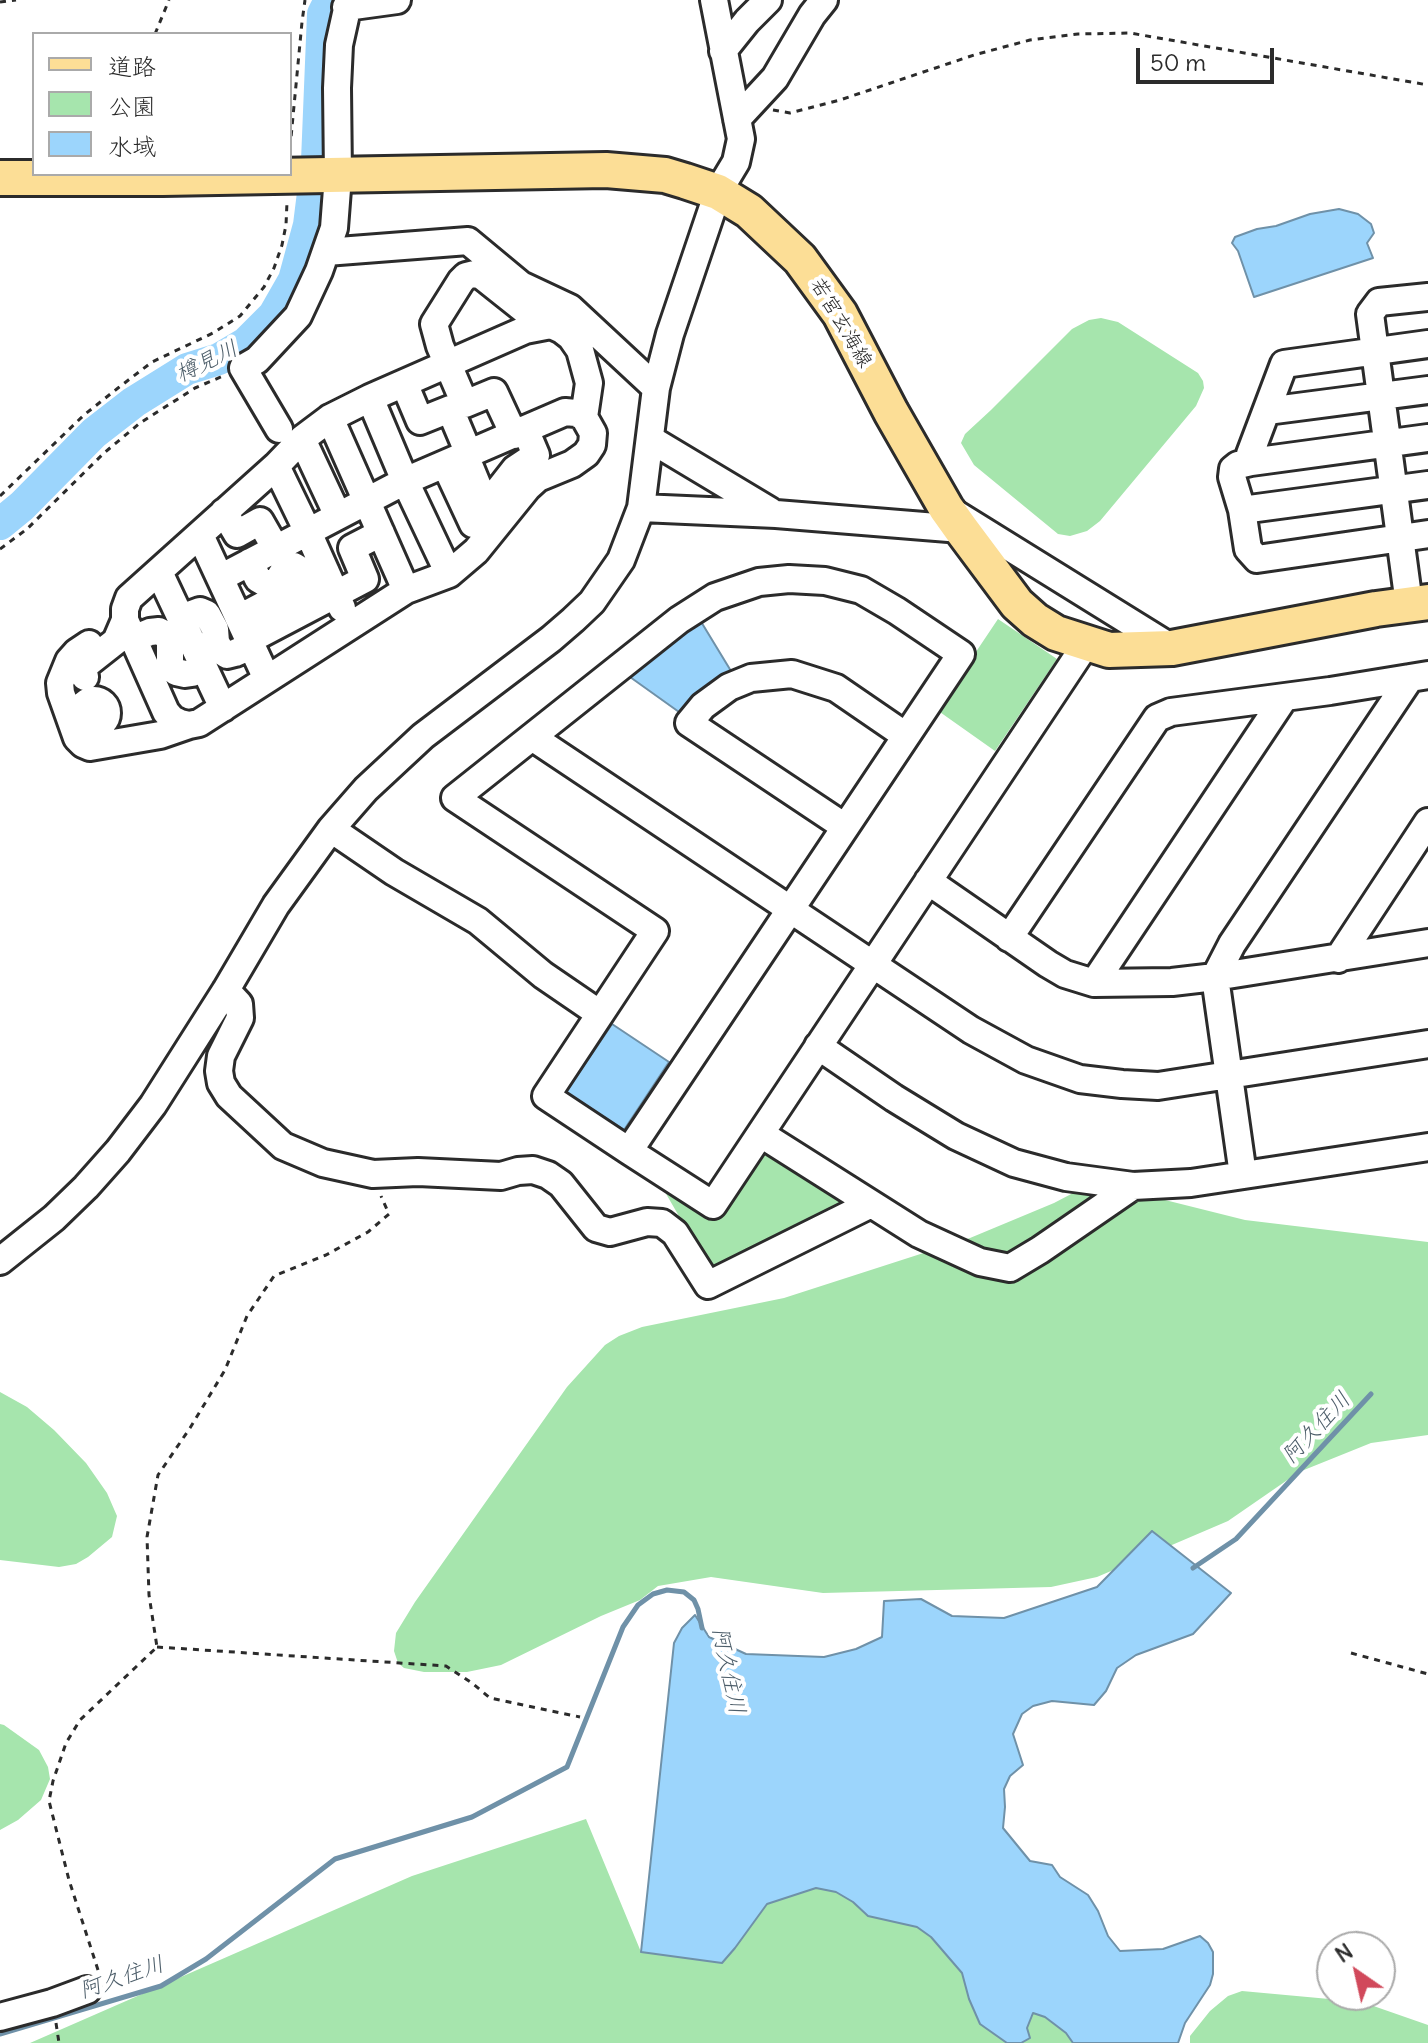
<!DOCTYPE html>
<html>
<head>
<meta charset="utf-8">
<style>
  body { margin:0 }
  #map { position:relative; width:1428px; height:2043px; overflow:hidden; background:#fff; font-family:Delius,"Klee One",sans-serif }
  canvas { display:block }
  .legend { position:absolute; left:32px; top:32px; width:260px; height:144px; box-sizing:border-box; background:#fff; border:2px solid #aaa; margin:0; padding:10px 14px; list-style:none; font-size:24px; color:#2b2b2b }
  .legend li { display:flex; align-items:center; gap:16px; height:40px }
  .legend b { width:40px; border:2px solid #aaa }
  .north { position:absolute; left:1316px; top:1931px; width:80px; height:80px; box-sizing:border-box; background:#fff; border:2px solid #aaa; border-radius:50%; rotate:326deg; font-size:22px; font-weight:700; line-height:32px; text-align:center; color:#2b2b2b }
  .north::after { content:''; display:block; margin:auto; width:28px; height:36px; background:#d1495b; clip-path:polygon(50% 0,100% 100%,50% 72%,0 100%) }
  .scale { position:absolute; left:1136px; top:48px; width:138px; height:36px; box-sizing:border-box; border:4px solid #2b2b2b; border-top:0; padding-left:10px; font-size:24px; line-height:28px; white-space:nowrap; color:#2b2b2b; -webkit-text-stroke:6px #fff; paint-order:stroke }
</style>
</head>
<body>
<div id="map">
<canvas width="1428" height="2043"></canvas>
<ul class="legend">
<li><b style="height:10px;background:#fcde96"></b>道路</li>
<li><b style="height:22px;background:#a6e5ad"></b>公園</li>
<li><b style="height:22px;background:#9cd5fc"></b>水域</li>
</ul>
<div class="north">N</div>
<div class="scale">50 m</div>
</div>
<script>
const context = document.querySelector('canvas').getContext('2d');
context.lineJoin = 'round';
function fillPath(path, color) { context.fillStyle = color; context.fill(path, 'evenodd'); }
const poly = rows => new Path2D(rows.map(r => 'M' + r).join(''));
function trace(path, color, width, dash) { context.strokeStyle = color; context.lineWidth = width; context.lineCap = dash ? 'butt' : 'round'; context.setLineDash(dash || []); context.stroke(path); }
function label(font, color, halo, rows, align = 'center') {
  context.font = font + ' Delius,"Klee One",sans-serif'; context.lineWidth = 8; context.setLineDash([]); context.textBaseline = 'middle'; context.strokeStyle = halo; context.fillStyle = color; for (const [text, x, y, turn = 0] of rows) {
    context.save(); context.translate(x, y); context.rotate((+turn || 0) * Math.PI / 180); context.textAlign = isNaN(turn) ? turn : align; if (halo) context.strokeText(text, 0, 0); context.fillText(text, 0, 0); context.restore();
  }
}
const green = poly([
  [1101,318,1118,322,1198,373,1203,381,1204,388,1196,406,1100,521,1087,531,1070,536,1058,534,974,465,961,443,965,434,991,410,1072,329,1089,320],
  [998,619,1057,659,995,751,937,710],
  [765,1147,850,1205,712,1273,658,1180,716,1220],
  [1093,1187,1161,1199,1245,1220,1428,1242,1428,1435,1371,1443,1299,1472,1228,1521,1097,1577,1051,1587,823,1593,711,1577,658,1586,640,1600,601,1616,501,1665,467,1672,424,1672,404,1668,398,1663,394,1651,396,1633,415,1602,567,1387,605,1345,619,1336,642,1327,784,1298,970,1238,1054,1203,1075,1192],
  [0,1392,27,1407,54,1430,86,1463,107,1493,117,1516,112,1537,88,1557,76,1564,59,1567,0,1560],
  [0,1724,4,1725,39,1750,48,1767,50,1779,41,1800,18,1820,0,1830],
  [586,1819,641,1952,722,1963,735,1947,767,1904,815,1888,836,1892,853,1902,868,1916,917,1927,932,1937,963,1973,969,1999,980,2024,1007,2043,30,2043,412,1876],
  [1242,1991,1362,2002,1428,2025,1428,2043,1190,2043,1190,2036,1210,2011,1228,1996],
  [1033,2013,1045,2017,1066,2033,1073,2043,1021,2043,1030,2038,1027,2028]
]);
const water = poly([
  [1339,209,1358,214,1371,224,1374,233,1367,243,1373,258,1254,297,1238,251,1232,243,1235,237,1257,229,1276,226,1310,214,1339,209],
  [700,620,731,671,714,685,686,717,630,677,700,620],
  [612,1024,669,1062,624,1130,566,1092,612,1024],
  [1152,1531,1231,1593,1193,1634,1136,1655,1117,1668,1106,1691,1094,1705,1052,1701,1033,1706,1022,1714,1013,1734,1023,1765,1010,1776,1004,1789,1005,1807,1003,1828,1030,1861,1052,1865,1060,1877,1088,1895,1098,1911,1108,1936,1120,1951,1163,1949,1200,1936,1208,1943,1213,1952,1213,1974,1210,1985,1185,2023,1178,2043,1073,2043,1066,2033,1045,2017,1033,2013,1027,2028,1030,2038,1021,2043,1007,2043,980,2024,969,1999,962,1973,931,1937,917,1927,868,1916,853,1902,836,1892,816,1888,767,1904,735,1948,722,1963,641,1952,674,1643,682,1628,695,1615,709,1637,746,1654,824,1657,856,1649,882,1637,884,1601,921,1599,952,1616,1004,1618,1097,1587,1152,1531]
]);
const stream = poly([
  [1193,1568,1236,1539,1371,1394],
  [0,2034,161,1986,206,1959,335,1859,472,1817,567,1767,623,1627,638,1605,653,1594,667,1590,684,1592,694,1600,698,1609,702,1628]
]);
const river = poly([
  [0,524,22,506,94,433,134,402,187,369,219,359,246,343,274,315,294,280,309,225,317,161,323,14,330,0]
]);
const path = poly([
  [0,2,16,0],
  [155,34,169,0],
  [773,110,790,113,840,100,974,55,1030,40,1078,34,1130,33,1428,85],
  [290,148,302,22,305,0],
  [0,496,84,415,118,388,152,362,213,333,240,316,264,287,274,268,282,245,286,225,287,202],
  [0,549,27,529,104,453,140,423,195,388,223,376],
  [157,1647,446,1666,472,1683,490,1698,580,1717],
  [1351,1653,1428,1674],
  [98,1970,69,1880,49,1801,53,1781,66,1743,80,1720,157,1647,149,1595,147,1537,158,1475,190,1428,225,1370,247,1316,274,1276,326,1255,368,1232,389,1214,381,1196],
  [56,2023,59,2043]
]);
const minor = poly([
  [346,7,397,0],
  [723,51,747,21,768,0],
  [737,119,775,78,812,15,824,0],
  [326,252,468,241,521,285,570,308,656,388],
  [1428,344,1284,364,1250,454,1251,462,1428,438],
  [404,383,420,421,450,409,469,454],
  [370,398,525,330,551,325,562,330,571,337,580,350,589,383,584,417],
  [1267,411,1428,390],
  [330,418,406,590],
  [279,429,243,368,257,360,298,316,319,271,334,228,338,176,337,88,339,45,349,0],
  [514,435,494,392,465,404,440,346,434,324,461,281,466,276,474,274,482,276,526,311,551,325],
  [302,439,338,516],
  [650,439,770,511],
  [465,455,486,506,515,469,536,455,525,429],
  [1251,462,1238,465,1233,469,1232,477,1242,510,1248,549,1257,559,1428,534],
  [445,464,473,524],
  [276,466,308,532,342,608],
  [641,508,776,514,961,529],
  [1242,510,1428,485],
  [224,512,237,534,260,521,276,549],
  [956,514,1172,648],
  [200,535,267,679],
  [250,562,258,579,265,583,272,583,278,580,286,567,294,566,302,571,308,582],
  [159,572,223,708],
  [220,578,405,481,449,574],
  [1409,604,1370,314,1379,302,1428,297],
  [181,618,200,611,207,614,215,629,216,642,221,651,227,655,235,653,251,646],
  [239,618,326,572],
  [133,639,150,632,159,631,167,636,170,641,170,666,176,672,185,674,192,673,204,668],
  [249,640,365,579,352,548,381,533],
  [89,644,77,652,69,661,60,683,61,693,77,738,83,744,90,747,160,735,189,725],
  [85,677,83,667,116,641,125,620,125,609,129,598,276,466,302,439,330,418,370,398,405,481,565,412,576,413,584,417,593,433,592,445,586,454,572,464,538,478,527,488,476,551,449,574,406,590,199,723,189,725,180,723,172,719,166,712,125,620],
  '81 713a13 13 0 1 1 26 0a13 13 0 1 1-26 0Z',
  [532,737,971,1030,1026,1060,1080,1079,1122,1084,1158,1086,1428,1044],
  [845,827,689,723,703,706,729,687,751,678,792,674,836,688,906,736],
  [331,829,394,872,478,921,543,975,600,1014],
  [928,881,1048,964,1065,974,1094,983,1172,982,1215,977,1428,943],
  [1009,938,1157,718,1171,712,1330,691,1428,675],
  [1338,959,1428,822],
  [1094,983,1284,698],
  [226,990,239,1004,240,1018,221,1056,219,1071,221,1083,229,1096,283,1146,323,1163,373,1174,418,1172,501,1176,518,1171,533,1170,548,1175,561,1184,596,1228,610,1232,647,1222,662,1223,675,1233,708,1285,871,1204],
  [818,1046,894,1098,956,1136,1014,1163,1066,1177,1133,1186,1191,1183,1428,1147],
  [761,1134,919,1234,980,1262,1010,1268,1040,1250,1133,1186],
  [629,1151,961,654,897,611,861,590,825,581,789,579,759,582,715,597,679,620,455,798,655,931,546,1096,629,1151,713,1205,1086,644],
  [1243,1175,1215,977,1232,944,1410,678],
  [0,1261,54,1218,86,1187,118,1151,153,1105,226,990,276,905,331,829,366,789,423,736,551,639,573,620,592,602,621,560,641,508,656,388,670,334,718,192,736,162,741,139,714,0],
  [0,2017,52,2003,87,1990]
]);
const major = poly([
  [0,178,163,178,606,170,665,175,685,181,718,192,749,211,800,259,840,314,891,412,946,508,961,529,1017,604,1035,620,1056,633,1109,650,1172,648,1376,609,1428,602]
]);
const streetNames = [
  ["若宮玄海線",841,323,59]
];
const waterNames = [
  ["樽見川",207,362,-26],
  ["阿久住川",1317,1428,-47],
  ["阿久住川",728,1671,78],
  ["阿久住川",122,1978,-19]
];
fillPath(green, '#a6e5ad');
fillPath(water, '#9cd5fc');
trace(water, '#6f91a8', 2);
trace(stream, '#6f91a8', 5);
trace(river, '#9cd5fc', 32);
trace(minor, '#2b2b2b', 32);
trace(major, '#2b2b2b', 40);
trace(path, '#2b2b2b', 3, [6, 6]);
trace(minor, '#fff', 26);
trace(major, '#fcde96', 34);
label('20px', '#2b2b2b', '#fff', streetNames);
label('italic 22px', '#4d5e6a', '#fff', waterNames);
</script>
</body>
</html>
